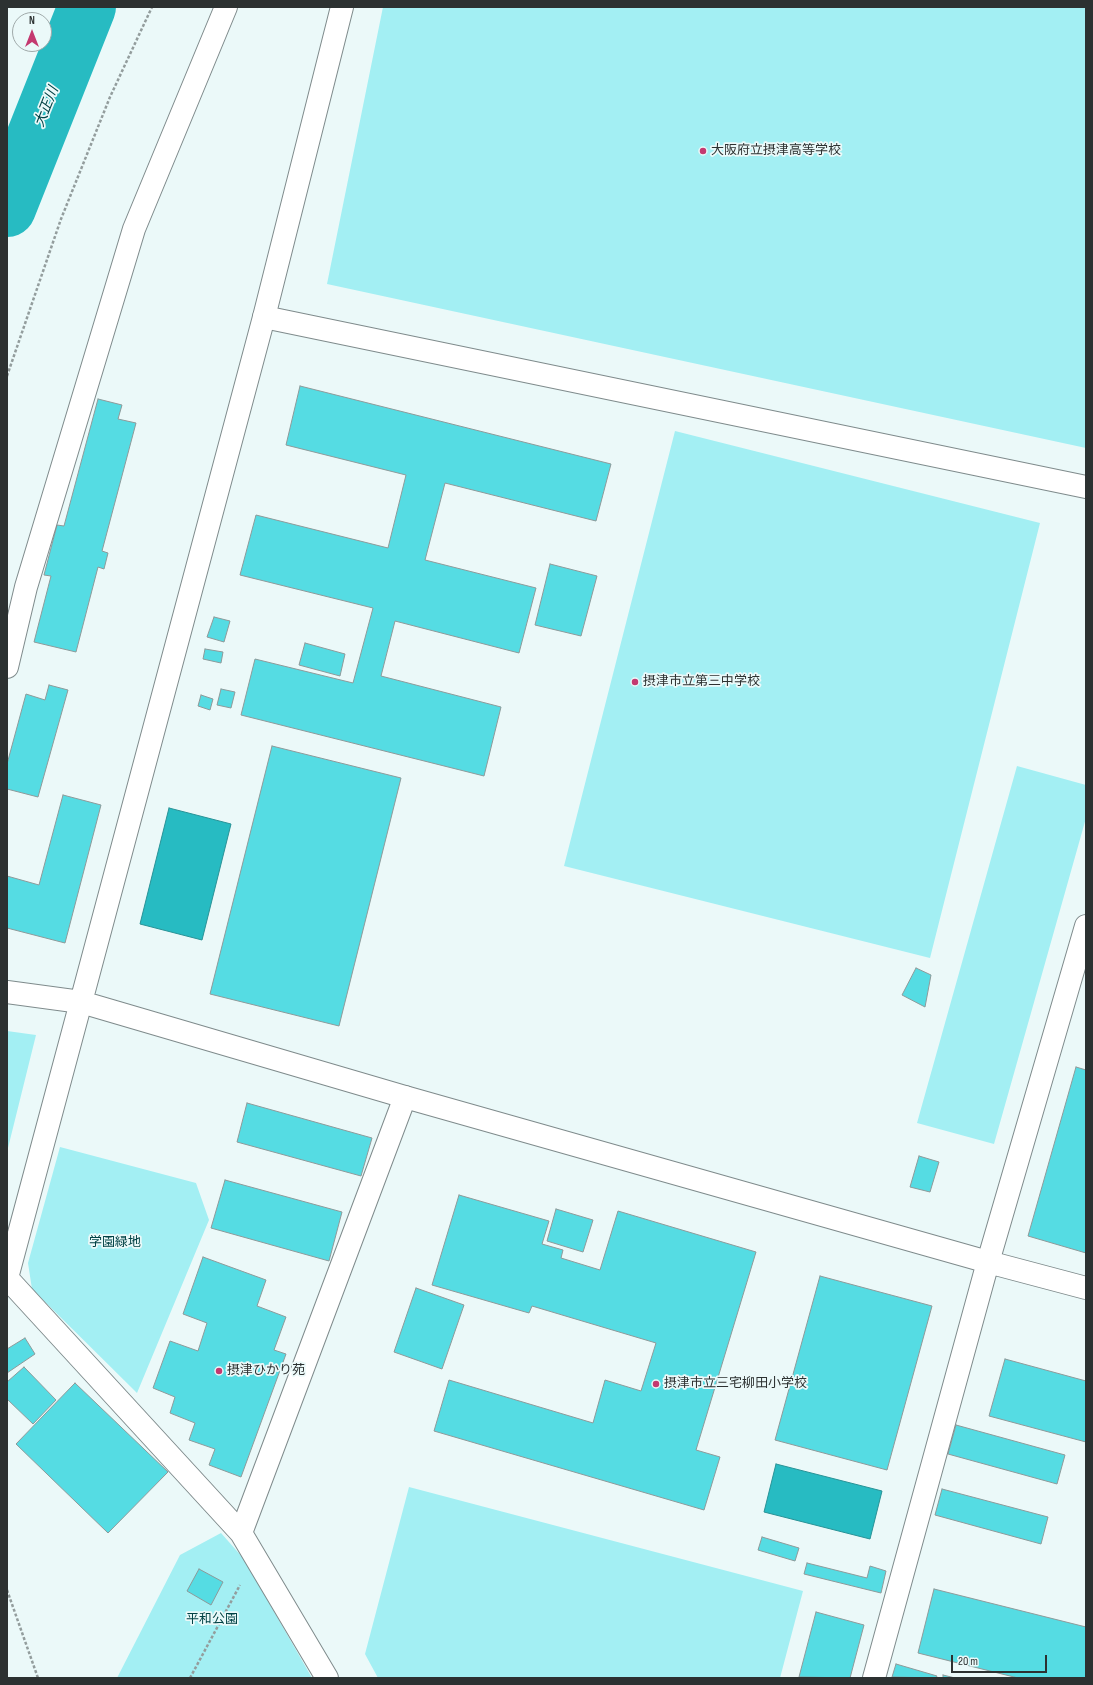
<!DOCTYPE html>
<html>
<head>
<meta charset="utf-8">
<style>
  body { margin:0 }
  #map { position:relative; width:1093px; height:1685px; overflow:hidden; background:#ebf9f9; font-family:"Sofia Sans Condensed",sans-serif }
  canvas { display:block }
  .frame { position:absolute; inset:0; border:8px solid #2c3131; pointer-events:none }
  .north { position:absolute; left:12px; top:12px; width:40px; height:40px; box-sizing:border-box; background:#ebf9f9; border:1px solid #9fa9a9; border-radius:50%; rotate:0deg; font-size:11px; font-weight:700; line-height:16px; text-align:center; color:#2c3131 }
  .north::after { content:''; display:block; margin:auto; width:14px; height:18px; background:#c43970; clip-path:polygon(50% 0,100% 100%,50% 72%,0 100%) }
  .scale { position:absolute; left:951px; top:1655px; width:96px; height:18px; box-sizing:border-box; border:2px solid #2c3131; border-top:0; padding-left:5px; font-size:12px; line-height:14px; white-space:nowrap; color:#2c3131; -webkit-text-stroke:3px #ebf9f9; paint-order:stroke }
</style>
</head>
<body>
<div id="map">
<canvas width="1093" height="1685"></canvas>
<div class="frame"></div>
<div class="north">N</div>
<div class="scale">20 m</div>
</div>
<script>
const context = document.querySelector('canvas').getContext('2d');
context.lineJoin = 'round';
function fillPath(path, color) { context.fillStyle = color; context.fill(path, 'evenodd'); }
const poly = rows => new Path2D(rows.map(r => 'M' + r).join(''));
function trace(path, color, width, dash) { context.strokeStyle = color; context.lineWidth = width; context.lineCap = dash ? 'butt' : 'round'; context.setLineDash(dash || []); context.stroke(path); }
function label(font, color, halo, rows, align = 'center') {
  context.font = font + ' "Sofia Sans Condensed","Noto Sans JP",sans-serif'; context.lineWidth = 3.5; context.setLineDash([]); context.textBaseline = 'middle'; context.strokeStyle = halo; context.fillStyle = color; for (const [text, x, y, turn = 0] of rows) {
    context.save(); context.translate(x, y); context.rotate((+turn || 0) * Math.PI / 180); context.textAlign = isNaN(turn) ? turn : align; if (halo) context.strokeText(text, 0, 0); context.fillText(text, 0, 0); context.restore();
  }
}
const green = poly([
  [383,7,1086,7,1086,448,327,284],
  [675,431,1040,523,930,958,564,866],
  [1017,766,1086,785,1086,818,994,1144,917,1123],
  [7,1031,36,1035,7,1152],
  [60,1147,196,1183,209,1220,137,1393,32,1289,28,1263],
  [409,1487,803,1591,780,1678,378,1678,365,1654],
  [221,1533,244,1559,312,1678,117,1678,180,1555]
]);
const water = poly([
  [169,808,231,824,202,940,140,924,169,808],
  [776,1464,882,1491,870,1539,764,1512,776,1464]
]);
const river = poly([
  [7,208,87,7]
]);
const building = poly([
  [300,386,611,464,596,521,445,483,425,560,536,588,519,653,395,621,381,676,501,707,484,776,241,715,255,659,353,683,373,608,240,575,256,515,388,548,406,475,286,445,300,386],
  [98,399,122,405,118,419,136,423,102,551,108,553,104,569,98,567,76,652,34,642,51,576,44,575,57,525,64,526,98,399],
  [550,564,597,576,581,636,535,625,550,564],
  [214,617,230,621,224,642,207,637,214,617],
  [305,643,345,654,340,676,299,665,305,643],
  [205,649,223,652,221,663,203,659,205,649],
  [49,685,68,690,38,797,7,789,7,764,26,694,45,700,49,685],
  [221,689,235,692,231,708,217,705,221,689],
  [201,695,213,699,210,710,198,706,201,695],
  [272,746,401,778,339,1026,210,994,272,746],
  [63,795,101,805,65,943,7,928,7,876,39,885,63,795],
  [916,968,931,975,925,1007,902,995,916,968],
  [1076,1067,1086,1070,1086,1253,1028,1236,1076,1067],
  [247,1103,372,1138,361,1176,237,1142,247,1103],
  [919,1156,939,1162,930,1192,910,1187,919,1156],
  [225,1180,342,1212,329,1261,211,1228,225,1180],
  [459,1195,549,1221,542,1244,563,1250,561,1258,600,1270,618,1211,756,1252,696,1450,720,1457,704,1510,434,1431,449,1380,593,1423,605,1380,641,1391,656,1343,532,1306,529,1313,432,1285,459,1195],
  [556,1209,593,1220,583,1252,547,1241,556,1209],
  [203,1257,266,1280,257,1306,286,1317,274,1350,286,1354,241,1477,209,1465,215,1449,189,1440,195,1423,170,1413,175,1397,153,1388,170,1341,198,1351,207,1323,183,1314,203,1257],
  [820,1276,932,1306,887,1470,775,1440,820,1276],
  [416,1288,464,1305,442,1369,394,1352,416,1288],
  [25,1338,35,1354,7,1373,7,1349,25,1338],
  [1005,1359,1086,1381,1086,1442,989,1416,1005,1359],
  [24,1367,56,1400,33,1424,7,1399,7,1382,24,1367],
  [75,1383,168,1472,108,1533,16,1444,75,1383],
  [956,1425,1065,1455,1057,1484,948,1454,956,1425],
  [942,1489,1048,1517,1041,1544,935,1515,942,1489],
  [762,1537,799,1548,795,1561,758,1550,762,1537],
  [807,1563,867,1578,870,1566,886,1571,881,1593,804,1574,807,1563],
  [199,1569,223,1582,211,1605,187,1591,199,1569],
  [934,1589,1086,1627,1086,1678,1018,1678,918,1653,934,1589],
  [816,1612,864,1625,850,1678,799,1677,816,1612],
  [896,1664,937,1676,936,1678,892,1677,896,1664],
  [943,1675,955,1678,943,1678,943,1675]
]);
const path = poly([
  [7,376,61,219,110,97,152,7],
  [7,1590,38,1678],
  [190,1678,240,1585]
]);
const minor = poly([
  [264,317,1086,487],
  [7,667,26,587,134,229,226,7],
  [988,1262,1086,1288],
  [7,1278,241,1533,327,1678],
  [7,1278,81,1002],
  [241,1533,405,1097],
  [874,1678,988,1262,1086,926]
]);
const tertiary = poly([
  [7,992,81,1002,405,1097,988,1262],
  [81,1002,264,317,342,7]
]);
const markers = [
  [703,151,4,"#c43970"],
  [635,682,4,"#c43970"],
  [219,1371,4,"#c43970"],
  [656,1384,4,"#c43970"]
];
const poiNames = [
  ["大阪府立摂津高等学校",711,151],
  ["摂津市立第三中学校",643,682],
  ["摂津ひかり苑",227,1371],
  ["摂津市立三宅柳田小学校",664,1384]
];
const parkNames = [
  ["学園緑地",115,1243],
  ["平和公園",212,1620]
];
const waterNames = [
  ["大正川",47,107,-68]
];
fillPath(green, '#a3eff3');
fillPath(water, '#27bbc2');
trace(water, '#289296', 1);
trace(river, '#27bbc2', 58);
fillPath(building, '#55dce3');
trace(building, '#8d9a9a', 1);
trace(minor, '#7f8b8c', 24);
trace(tertiary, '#7f8b8c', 24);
trace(path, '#939d9d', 2.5, [3, 2]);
trace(minor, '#fff', 22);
trace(tertiary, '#fff', 22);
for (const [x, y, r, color] of markers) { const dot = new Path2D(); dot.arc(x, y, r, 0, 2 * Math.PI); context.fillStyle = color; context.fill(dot); trace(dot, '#ebf9f9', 1.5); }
label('13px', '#2c3131', '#ebf9f9', poiNames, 'left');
label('13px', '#004144', '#ebf9f9', parkNames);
label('italic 14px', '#004043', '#ebf9f9', waterNames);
</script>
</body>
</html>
